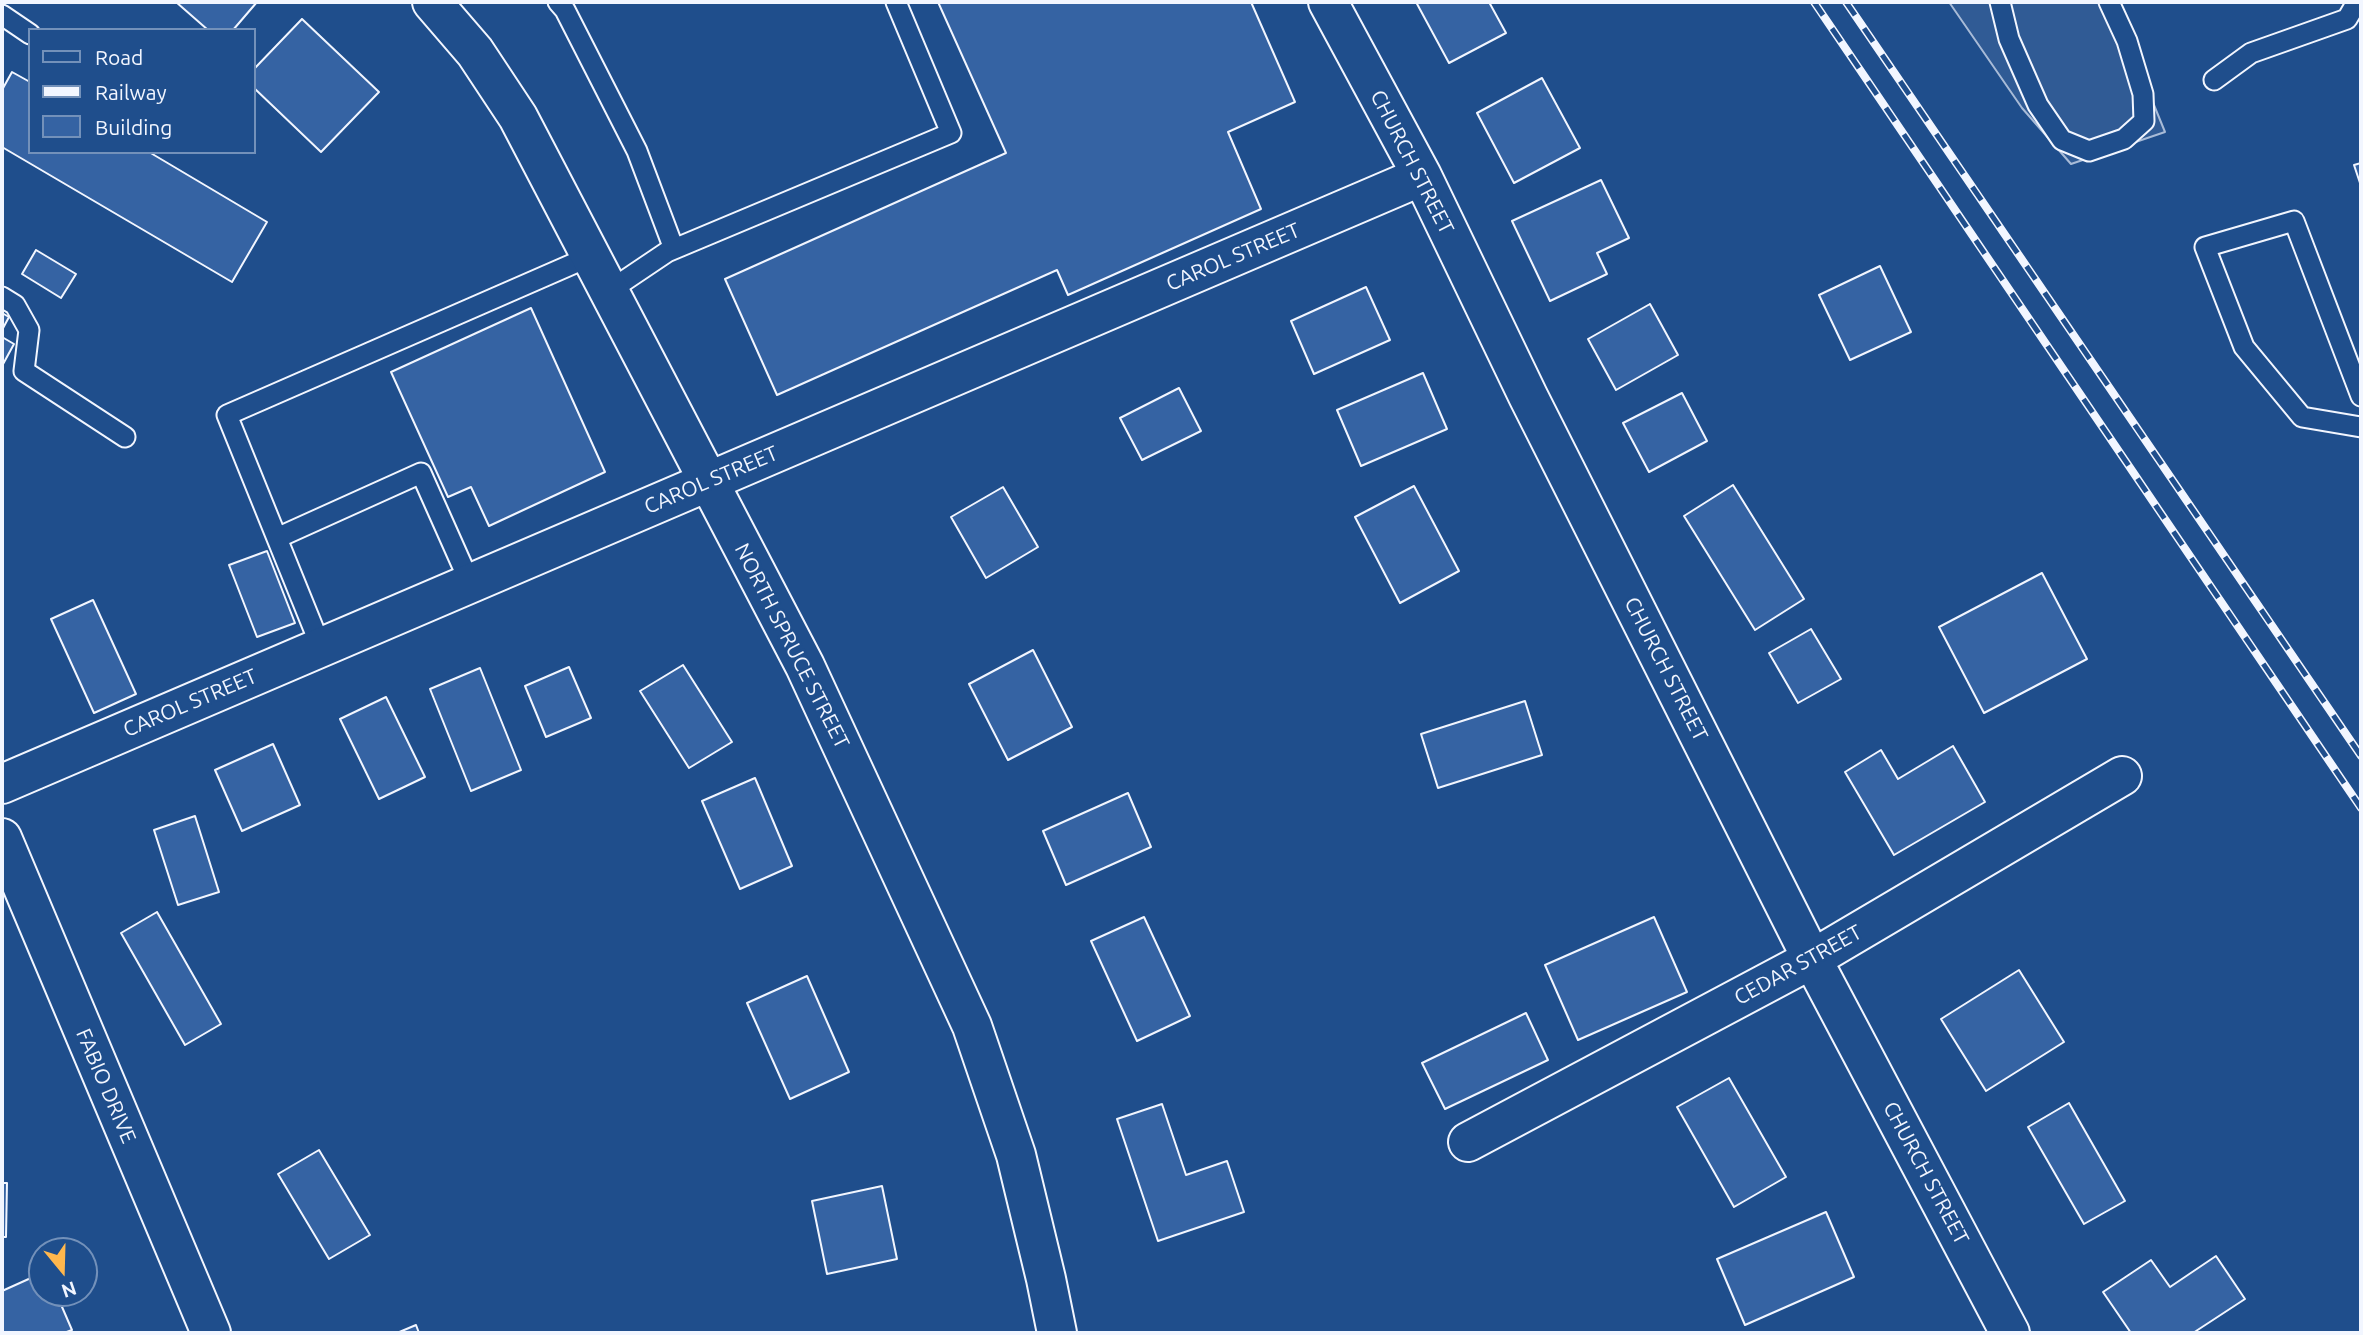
<!DOCTYPE html>
<html>
<head>
<meta charset="utf-8">
<style>
  body { margin:0 }
  #map { position:relative; width:2363px; height:1335px; overflow:hidden; background:#1f4e8c; font-family:Ubuntu,sans-serif }
  canvas { display:block }
  .frame { position:absolute; inset:0; border:4px solid #f2f6ff; pointer-events:none }
  .legend { position:absolute; left:28px; top:28px; width:228px; height:126px; box-sizing:border-box; background:#1f4e8c; border:2px solid #7391ba; margin:0; padding:9px 12px; list-style:none; font-size:21px; color:#f2f6ff }
  .legend li { display:flex; align-items:center; gap:14px; height:35px }
  .legend b { width:35px; border:2px solid #7391ba }
  .north { position:absolute; left:28px; top:1237px; width:70px; height:70px; box-sizing:border-box; background:#1f4e8c; border:2px solid #7391ba; border-radius:50%; rotate:161deg; font-size:19px; font-weight:700; line-height:28px; text-align:center; color:#f2f6ff }
  .north::after { content:''; display:block; margin:auto; width:24px; height:32px; background:#ffb74d; clip-path:polygon(50% 0,100% 100%,50% 72%,0 100%) }
</style>
</head>
<body>
<div id="map">
<canvas width="2363" height="1335"></canvas>
<div class="frame"></div>
<ul class="legend">
<li><b style="height:9px;background:#1f4e8c"></b>Road</li>
<li><b style="height:9px;background:#f2f6ff"></b>Railway</li>
<li><b style="height:19px;background:#3563a3"></b>Building</li>
</ul>
<div class="north">N</div>
</div>
<script>
const context = document.querySelector('canvas').getContext('2d');
context.lineJoin = 'round';
function fillPath(path, color) { context.fillStyle = color; context.fill(path, 'evenodd'); }
const poly = rows => new Path2D(rows.map(r => 'M' + r).join(''));
function trace(path, color, width, dash) { context.strokeStyle = color; context.lineWidth = width; context.lineCap = dash ? 'butt' : 'round'; context.setLineDash(dash || []); context.stroke(path); }
function label(font, color, halo, rows, align = 'center') {
  context.font = font + ' Ubuntu,sans-serif'; context.lineWidth = 5; context.setLineDash([]); context.textBaseline = 'middle'; context.strokeStyle = halo; context.fillStyle = color; for (const [text, x, y, turn = 0] of rows) {
    context.save(); context.translate(x, y); context.rotate((+turn || 0) * Math.PI / 180); context.textAlign = isNaN(turn) ? turn : align; if (halo) context.strokeText(text, 0, 0); context.fillText(text, 0, 0); context.restore();
  }
}
const built = poly([
  [1949,2,2112,2,2165,132,2071,164,2022,108,1949,2]
]);
const building = poly([
  [176,2,257,2,233,30,208,30,176,2],
  [938,2,1251,2,1295,102,1228,132,1261,209,1068,295,1057,270,777,395,725,279,1006,153,938,2],
  [1416,2,1489,2,1506,33,1449,63,1416,2],
  [302,19,379,92,321,152,254,88,254,69,302,19],
  [12,72,30,82,30,152,149,152,267,222,232,282,2,147,2,90,12,72],
  [1542,78,1580,148,1514,183,1477,113,1542,78],
  [2361,163,2361,186,2354,165,2361,163],
  [1601,180,1629,238,1597,253,1607,274,1550,301,1512,221,1601,180],
  [36,250,76,274,61,298,22,274,36,250],
  [1880,266,1911,332,1850,360,1819,295,1880,266],
  [1366,287,1390,340,1314,374,1291,321,1366,287],
  [1650,304,1678,355,1616,390,1588,339,1650,304],
  [531,308,605,472,489,526,471,487,448,497,391,372,531,308],
  [2,313,9,317,2,330,2,313],
  [2,337,14,344,2,366,2,337],
  [1423,373,1447,429,1361,466,1337,410,1423,373],
  [1179,388,1201,431,1142,460,1120,418,1179,388],
  [1682,393,1707,441,1649,472,1623,423,1682,393],
  [1733,485,1804,599,1755,630,1684,516,1733,485],
  [1414,486,1459,571,1400,603,1355,517,1414,486],
  [1003,487,1038,547,986,578,951,517,1003,487],
  [267,551,295,623,257,637,229,565,267,551],
  [2042,573,2087,659,1984,713,1939,627,2042,573],
  [93,600,136,694,94,713,51,619,93,600],
  [1811,629,1841,679,1798,703,1769,653,1811,629],
  [1033,650,1072,727,1008,760,969,684,1033,650],
  [683,665,732,742,689,768,640,691,683,665],
  [569,667,591,718,546,737,525,686,569,667],
  [480,668,521,770,471,791,430,689,480,668],
  [386,697,425,777,379,799,340,719,386,697],
  [1525,701,1542,755,1438,788,1421,734,1525,701],
  [273,744,300,805,242,831,215,770,273,744],
  [1953,746,1985,802,1894,855,1845,772,1881,750,1898,779,1953,746],
  [755,778,792,866,740,889,702,801,755,778],
  [1128,793,1151,847,1066,885,1043,831,1128,793],
  [195,816,219,892,178,905,154,830,195,816],
  [157,912,221,1024,185,1045,121,933,157,912],
  [1144,917,1190,1016,1137,1041,1091,941,1144,917],
  [1654,917,1687,992,1578,1040,1545,965,1654,917],
  [2019,970,2064,1042,1986,1091,1941,1019,2019,970],
  [807,976,849,1072,790,1099,747,1003,807,976],
  [1526,1013,1548,1060,1445,1109,1422,1063,1526,1013],
  [1729,1078,1786,1177,1734,1207,1677,1107,1729,1078],
  [2069,1103,2125,1201,2084,1224,2028,1127,2069,1103],
  [1162,1104,1186,1175,1227,1161,1244,1212,1158,1241,1117,1119,1162,1104],
  [319,1150,370,1235,329,1259,278,1174,319,1150],
  [2,1183,7,1183,6,1237,2,1237,2,1183],
  [882,1186,897,1259,827,1274,812,1201,882,1186],
  [1826,1212,1854,1277,1745,1325,1717,1259,1826,1212],
  [2216,1256,2245,1299,2193,1333,2131,1333,2103,1292,2151,1260,2170,1287,2216,1256],
  [42,1273,42,1293,56,1293,72,1330,64,1333,2,1333,2,1291,42,1273],
  [416,1325,419,1333,397,1333,416,1325]
]);
const lane = poly([
  [558,2,565,10,637,151,674,249],
  [2000,2,2009,39,2038,105,2062,140,2089,151,2124,139,2144,121,2143,94,2127,41,2109,2],
  [2,15,30,34],
  [2214,80,2251,53,2347,19,2357,2],
  [609,291,667,252,951,133,896,2],
  [2,297,15,305,29,330,24,371,125,437],
  [2361,396,2294,221,2205,247,2244,347,2302,417,2361,427],
  [277,538,421,473,470,583],
  [321,647,227,415,591,256]
]);
const street = poly([
  [432,2,475,52,518,117,805,666,972,1026,1016,1155,1046,1279,1057,1333],
  [1328,2,1422,176,1528,396,1812,959,2010,1333],
  [2,784,1422,176],
  [2,838,211,1333],
  [1468,1142,1812,959,2122,776]
]);
const rail = poly([
  [1814,2,2361,808],
  [1846,2,2361,756]
]);
const streetNames = [
  ["CHURCH STREET",1412,162,63],
  ["CAROL STREET",1233,257,-23],
  ["CAROL STREET",711,480,-23],
  ["NORTH SPRUCE STREET",792,646,63],
  ["CHURCH STREET",1666,669,63],
  ["CAROL STREET",190,703,-23],
  ["CEDAR STREET",1798,965,-29],
  ["FABIO DRIVE",106,1086,67],
  ["CHURCH STREET",1926,1173,62]
];
fillPath(built, '#305b95');
trace(built, '#a8bbd7', 2);
fillPath(building, '#3563a3');
trace(building, '#f2f6ff', 2);
trace(lane, '#f2f6ff', 23);
trace(street, '#f2f6ff', 42);
trace(lane, '#1f4e8c', 19);
trace(street, '#1f4e8c', 38);
trace(rail, '#f2f6ff', 8);
trace(rail, '#1f4e8c', 5, [16]);
label('21px', '#f2f6ff', '#1f4e8c', streetNames);
</script>
</body>
</html>
